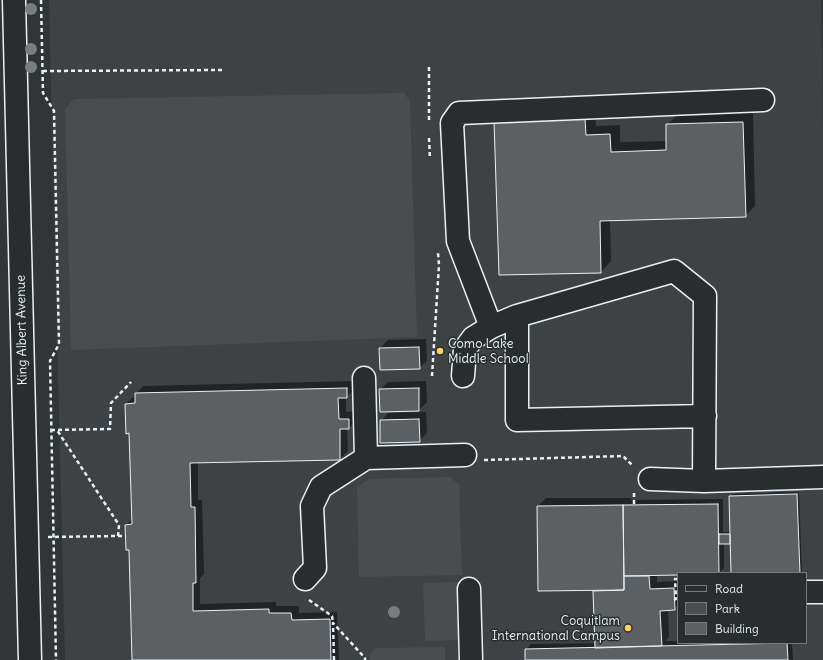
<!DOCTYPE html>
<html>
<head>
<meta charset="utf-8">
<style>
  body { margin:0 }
  #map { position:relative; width:823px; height:660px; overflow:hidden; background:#323536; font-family:Delius,sans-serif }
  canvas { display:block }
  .legend { position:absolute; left:677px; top:572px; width:130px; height:72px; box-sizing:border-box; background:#2a2d2e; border:1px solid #767b7f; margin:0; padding:5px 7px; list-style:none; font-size:12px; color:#e8f1f8 }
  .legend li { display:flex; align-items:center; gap:8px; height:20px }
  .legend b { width:20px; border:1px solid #767b7f }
</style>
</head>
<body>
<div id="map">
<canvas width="823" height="660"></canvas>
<ul class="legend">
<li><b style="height:5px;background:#2a2d2e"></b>Road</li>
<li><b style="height:11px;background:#494d4f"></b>Park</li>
<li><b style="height:11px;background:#5c6063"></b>Building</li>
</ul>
</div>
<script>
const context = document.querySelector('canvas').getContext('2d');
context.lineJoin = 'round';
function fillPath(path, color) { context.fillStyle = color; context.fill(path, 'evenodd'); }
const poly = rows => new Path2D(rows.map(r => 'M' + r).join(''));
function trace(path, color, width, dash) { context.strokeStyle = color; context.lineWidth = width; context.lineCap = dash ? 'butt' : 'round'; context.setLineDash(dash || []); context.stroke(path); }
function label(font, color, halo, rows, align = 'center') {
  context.font = font + ' Delius,sans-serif'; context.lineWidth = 3; context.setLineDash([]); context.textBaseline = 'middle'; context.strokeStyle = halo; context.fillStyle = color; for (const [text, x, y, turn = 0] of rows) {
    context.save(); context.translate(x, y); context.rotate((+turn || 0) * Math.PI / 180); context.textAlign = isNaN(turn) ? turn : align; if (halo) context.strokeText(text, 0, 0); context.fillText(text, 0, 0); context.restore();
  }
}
const built = poly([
  [49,0,821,0,823,129,823,660,65,660],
  [678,573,806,573,806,643,678,643]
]);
const green = poly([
  [404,93,410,101,417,337,71,350,65,109,74,99],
  [449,477,459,484,462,575,359,577,357,487,370,479],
  [459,582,460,640,425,641,423,583],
  [445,647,445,660,370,660,370,655,375,648]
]);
const shadow = poly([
  [595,108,596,126,620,125,620,142,667,141,667,125,677,115,753,112,755,206,745,216,610,220,611,261,601,272,495,121],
  [426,339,427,361,419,368,380,348,388,340],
  [355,381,355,390,346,397,346,412,356,411,357,420,349,428,347,428,348,451,340,459,198,462,198,500,202,500,204,574,200,578,200,604,276,602,276,606,299,606,299,613,337,612,339,660,133,660,130,549,126,525,133,519,130,432,126,404,134,396,136,396,136,394,143,386],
  [426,381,427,402,419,410,381,411,380,390,388,382],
  [426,412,427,433,419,441,381,421,388,413],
  [799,492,802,573,732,573,731,542,724,543,724,568,719,573,657,574,657,582,678,581,678,605,674,609,668,610,669,637,665,641,678,641,678,643,792,643,793,660,526,660,526,650,531,644,596,643,594,590,538,506,546,498,631,498,631,500,723,499,723,532,731,532,730,497,733,494]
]);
const building = poly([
  [585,118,586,135,610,134,611,152,666,150,666,124,743,122,746,217,600,221,601,273,499,275,494,121,585,118],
  [419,347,420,369,380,370,379,348,419,347],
  [347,388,347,398,338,398,339,419,349,419,349,429,340,429,340,460,190,463,191,507,195,507,196,583,193,583,193,611,269,609,269,613,291,613,292,620,330,619,331,660,132,660,129,550,126,550,125,525,132,524,129,433,126,434,125,404,135,403,135,393,347,388],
  [419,388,419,411,380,412,379,389,419,388],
  [419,419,420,442,380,443,380,420,419,419],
  [797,494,800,573,731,573,729,496,797,494],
  [718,504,719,573,678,573,678,575,624,576,623,505,718,504],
  [623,505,624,590,538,591,537,506,623,505],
  [719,534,730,534,730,544,719,544,719,534],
  [624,576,649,576,650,589,674,588,675,610,660,611,662,646,595,648,593,591,624,590,624,576],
  [787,643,788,660,525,660,525,649,787,643]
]);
const path = poly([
  [41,0,43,93,54,111,59,344,50,361,56,660],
  [429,67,429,123],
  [43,71,225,70],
  [429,138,430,159],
  [432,376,439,265,438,253],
  [51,430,110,429,111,403,131,382],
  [484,460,623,456,633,466],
  [634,493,634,505],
  [118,536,126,536],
  [48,537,118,536,119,525,57,430],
  [309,600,332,616,333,623],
  [674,600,676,599,675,579,678,579],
  [334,660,333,623,365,658,365,660]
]);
const minor = poly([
  [14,0,30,660],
  [517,316,517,420,705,416],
  [491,327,458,241,452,123,459,113,763,100],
  [463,376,465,349,473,338,491,327,517,316,674,271,705,296,704,481,823,477],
  [366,458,465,455],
  [650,479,704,481],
  [305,579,315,568,312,506,321,487,366,458,364,378],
  [469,589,471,660],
  [806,592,823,592]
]);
const trees = [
  [31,9],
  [31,49],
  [31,67],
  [394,612]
];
const markers = [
  [440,351,4,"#ffd166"],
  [628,628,4,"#ffd166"]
];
const streetNames = [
  ["King Albert Avenue",22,330,-91]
];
const poiNames = [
  ["Como Lake",448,344],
  ["Middle School",448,359],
  ["Coquitlam",620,621,"right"],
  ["International Campus",620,636,"right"]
];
fillPath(built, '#3f4244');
fillPath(green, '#494d4f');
fillPath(shadow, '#0007');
fillPath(building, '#5c6063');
trace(building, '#e8f1f8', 1);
trace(minor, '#e8f1f8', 25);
trace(path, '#e8f1f8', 2.5, [4, 3]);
trace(minor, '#2a2d2e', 22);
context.fillStyle = '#777d80';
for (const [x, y] of trees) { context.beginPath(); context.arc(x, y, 6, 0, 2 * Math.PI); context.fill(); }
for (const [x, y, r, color] of markers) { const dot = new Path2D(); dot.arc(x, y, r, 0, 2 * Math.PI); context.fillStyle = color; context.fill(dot); trace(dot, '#2a2d2e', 1.5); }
label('13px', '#e8f1f8', '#2a2d2e', streetNames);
label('13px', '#e8f1f8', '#2a2d2e', poiNames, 'left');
</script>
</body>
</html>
